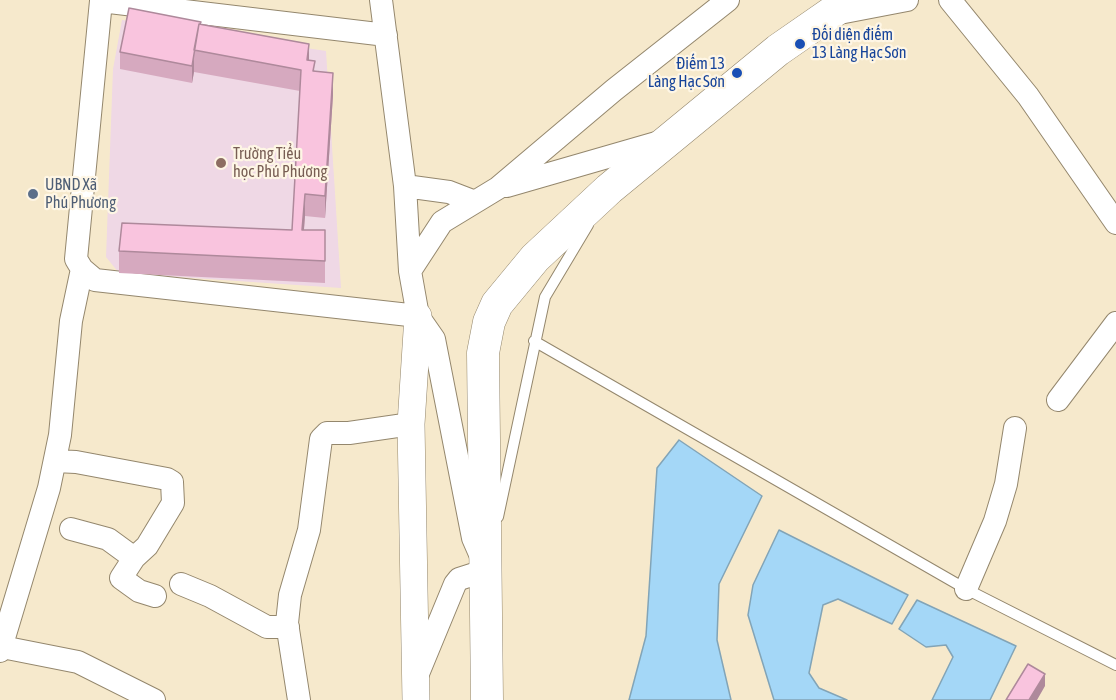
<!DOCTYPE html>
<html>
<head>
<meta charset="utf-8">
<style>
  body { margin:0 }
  canvas { display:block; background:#f6e9cc }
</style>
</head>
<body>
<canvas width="1116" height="700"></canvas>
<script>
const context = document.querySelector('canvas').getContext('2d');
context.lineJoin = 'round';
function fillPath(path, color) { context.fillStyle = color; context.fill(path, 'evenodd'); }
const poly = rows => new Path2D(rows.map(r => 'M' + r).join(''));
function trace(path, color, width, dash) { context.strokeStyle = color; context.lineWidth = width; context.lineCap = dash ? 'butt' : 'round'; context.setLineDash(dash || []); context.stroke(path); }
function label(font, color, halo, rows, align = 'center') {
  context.font = font + ' "Asap Condensed",sans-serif'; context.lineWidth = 4.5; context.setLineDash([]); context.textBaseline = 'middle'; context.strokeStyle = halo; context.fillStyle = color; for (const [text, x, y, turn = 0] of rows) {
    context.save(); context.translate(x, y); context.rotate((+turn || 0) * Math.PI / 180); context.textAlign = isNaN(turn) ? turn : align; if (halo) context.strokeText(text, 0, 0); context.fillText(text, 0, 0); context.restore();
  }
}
const education = poly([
  [122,20,326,51,341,288,119,273,106,257,113,69]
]);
const water = poly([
  [679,440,762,496,719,584,717,640,731,700,629,700,646,636,657,468,679,440],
  [779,530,908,595,892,624,838,599,823,605,809,673,819,688,847,700,774,700,748,615,753,585,779,530],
  [917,600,1016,646,990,700,932,700,953,657,946,645,926,647,899,629,917,600]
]);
const service = poly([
  [534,341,966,589,1116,665],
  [498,517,545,297,588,225]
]);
const minor = poly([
  [381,0,405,186,410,271,418,316,434,339,473,538,487,570,459,579,455,584,417,676],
  [950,0,1028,96,1116,223],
  [834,14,907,0],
  [386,35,101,1,76,259,82,269,95,280,418,316],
  [405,186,449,192,475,202],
  [507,186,663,141],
  [410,271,442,222,498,188,614,90,728,0],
  [1058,400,1116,323],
  [55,461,76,462,167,479,172,482,173,503,147,546,134,558,121,578,139,591,155,596],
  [71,529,108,539,134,558],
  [181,584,210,596,267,627,288,627],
  [966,589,995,521,1006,484,1015,428],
  [2,647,78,662,154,700],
  [0,651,49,488,60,435,71,321,82,269],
  [299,700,287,623,290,595,309,530,321,439,327,433,349,433,411,424]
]);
const tertiary = poly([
  [416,700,411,424,418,316]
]);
const secondary = poly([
  [487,700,483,353,489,322,497,304,535,258,609,189,778,50,850,0]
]);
const wall = poly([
  [201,24,309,61,315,71,333,95,325,218,305,216,304,230,325,230,325,283,119,273,119,251,292,230,300,91,194,72,192,83,120,69,120,52]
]);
const shadedWall = poly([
  [309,44,309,66,307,60],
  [194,56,194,72,192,83,192,66],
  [333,73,333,95,325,218,325,196],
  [305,194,305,216,302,252,302,230],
  [1045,674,1045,686,1037,700,1029,700]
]);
const building = poly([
  [129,8,201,22,200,24,199,24,192,66,120,52,129,8],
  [199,24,309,44,307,60,315,61,313,71,333,73,325,196,305,194,302,230,325,230,325,261,119,251,122,223,292,230,301,70,194,50,199,24],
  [1028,664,1045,674,1029,700,1006,700,1028,664]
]);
const markers = [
  [800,44,6,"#1a4fb4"],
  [737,73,6,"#1a4fb4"],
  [221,163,6,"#8d6e63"],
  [33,194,6,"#5c6f8a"]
];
const transitNames = [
  ["Đối diện điếm",812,35],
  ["13 Làng Hạc Sơn",812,53],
  ["Điếm 13",725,64,"right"],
  ["Làng Hạc Sơn",725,82,"right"]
];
const educationNames = [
  ["Trường Tiểu",233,154],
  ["học Phú Phương",233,172]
];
const serviceNames = [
  ["UBND Xã",45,185],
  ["Phú Phương",45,203]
];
fillPath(education, '#efd8e5');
fillPath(water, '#a4d7f7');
trace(water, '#82a4b7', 1.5);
trace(service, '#94876d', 12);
trace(minor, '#94876d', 24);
trace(tertiary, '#94876d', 28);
trace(secondary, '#94876d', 33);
trace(service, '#fff', 10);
trace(minor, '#fff', 22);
trace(tertiary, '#fff', 27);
trace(secondary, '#fff', 32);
fillPath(wall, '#d6a9bf');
fillPath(shadedWall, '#ae899b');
fillPath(building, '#f9c4de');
trace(building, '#ae899b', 1.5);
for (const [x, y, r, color] of markers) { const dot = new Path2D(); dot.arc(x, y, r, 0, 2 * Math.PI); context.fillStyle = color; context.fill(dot); trace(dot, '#fef6e5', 2); }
label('16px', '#164399', '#fef6e5', transitNames, 'left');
label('16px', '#785e54', '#fef6e5', educationNames, 'left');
label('16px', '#4e5e75', '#fef6e5', serviceNames, 'left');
</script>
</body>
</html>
